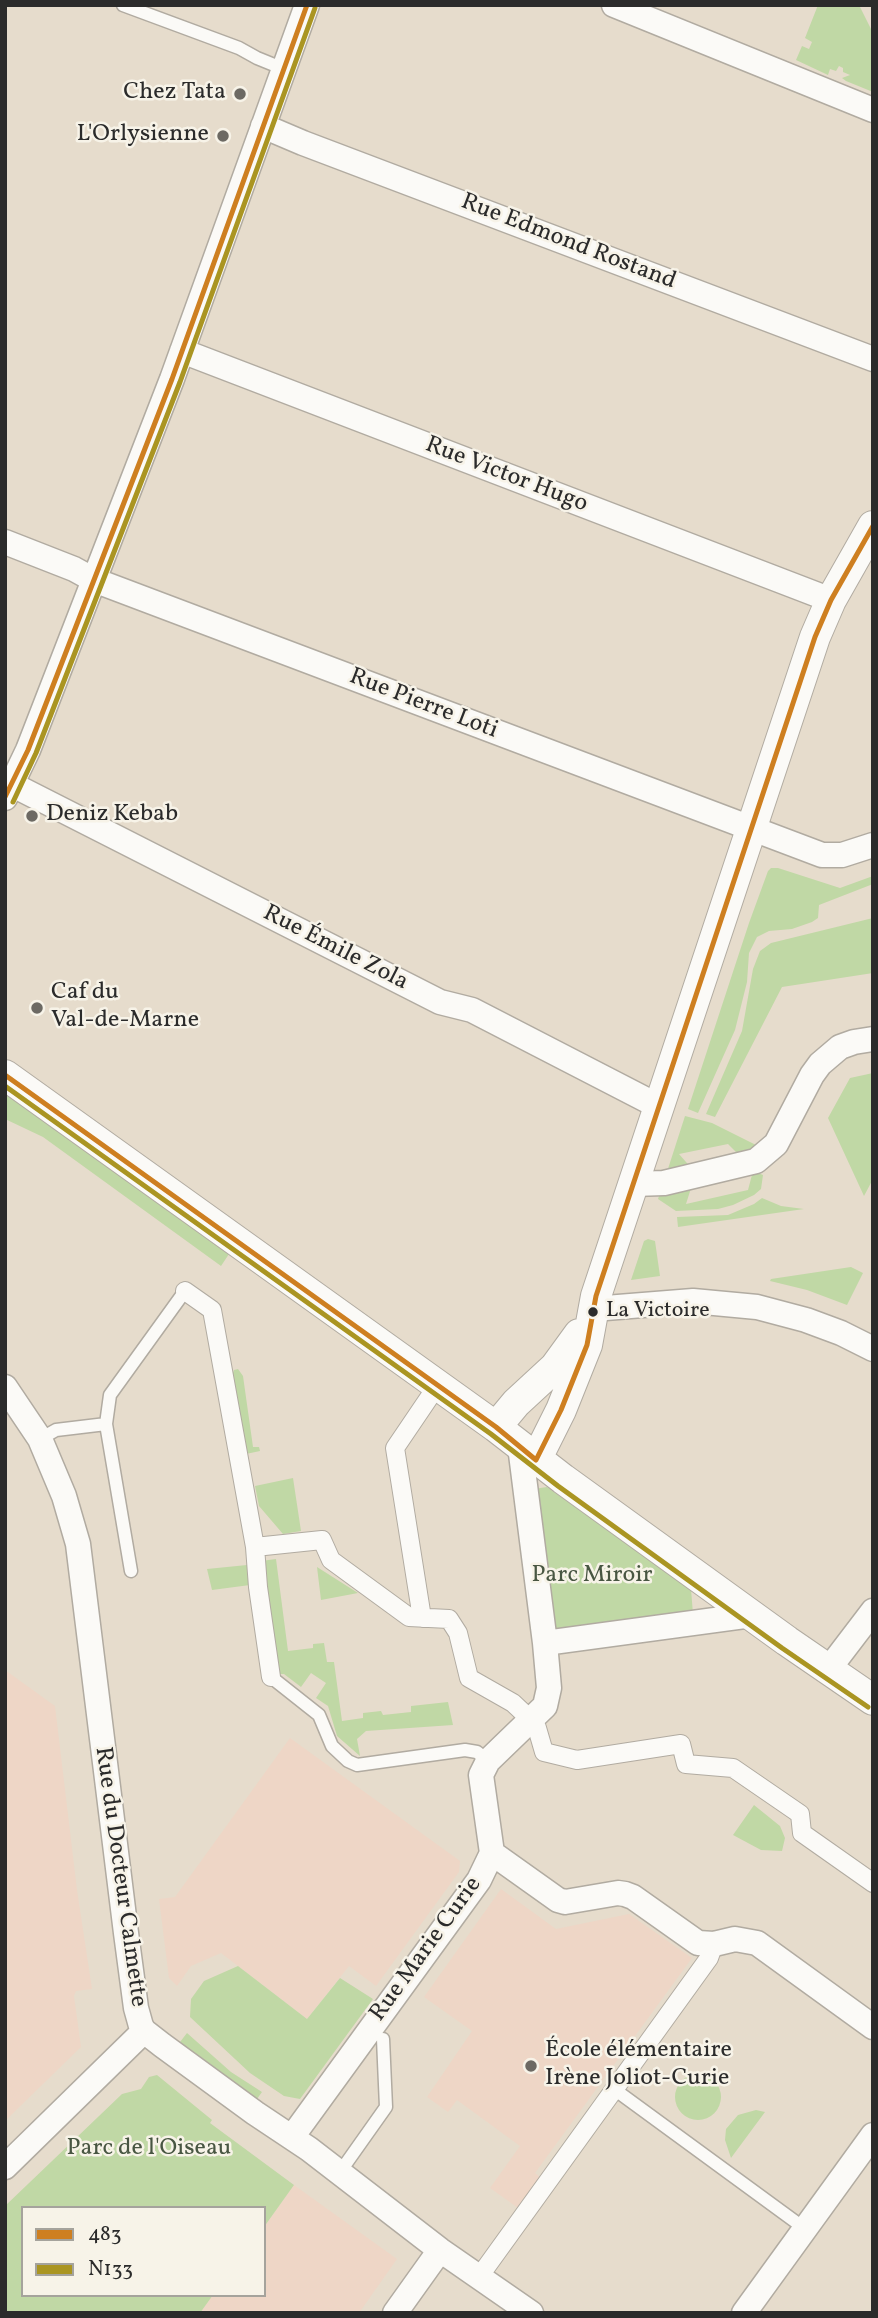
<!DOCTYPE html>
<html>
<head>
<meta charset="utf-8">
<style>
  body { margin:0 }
  #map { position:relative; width:878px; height:2318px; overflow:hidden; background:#e6dccc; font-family:Vollkorn,serif }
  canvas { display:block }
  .frame { position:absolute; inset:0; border:7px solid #2b2b2b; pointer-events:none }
  .legend { position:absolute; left:21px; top:2206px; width:245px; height:91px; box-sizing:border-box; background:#f7f3e8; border:2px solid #a5a39c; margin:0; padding:9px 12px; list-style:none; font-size:21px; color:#2b2b2b }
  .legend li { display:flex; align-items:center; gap:14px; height:35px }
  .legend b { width:35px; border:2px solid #a5a39c }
</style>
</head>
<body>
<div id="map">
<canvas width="878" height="2318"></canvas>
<div class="frame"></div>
<ul class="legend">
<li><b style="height:9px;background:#ce7f20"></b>483</li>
<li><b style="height:9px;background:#aa9522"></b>N133</li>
</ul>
</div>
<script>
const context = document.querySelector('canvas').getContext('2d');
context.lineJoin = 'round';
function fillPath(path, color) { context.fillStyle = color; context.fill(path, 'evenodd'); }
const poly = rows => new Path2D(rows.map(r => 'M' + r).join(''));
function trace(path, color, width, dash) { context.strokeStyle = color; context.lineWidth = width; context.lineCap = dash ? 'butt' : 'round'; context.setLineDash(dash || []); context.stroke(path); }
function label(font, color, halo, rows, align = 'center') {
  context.font = font + ' Vollkorn,serif'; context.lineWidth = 5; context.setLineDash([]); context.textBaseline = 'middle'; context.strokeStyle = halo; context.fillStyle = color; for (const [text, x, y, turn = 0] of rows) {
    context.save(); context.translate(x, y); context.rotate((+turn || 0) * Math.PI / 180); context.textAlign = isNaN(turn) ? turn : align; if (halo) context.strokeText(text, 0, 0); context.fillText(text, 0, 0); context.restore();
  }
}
const built = poly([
  [5,1670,55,1706,77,1890,92,1989,76,1991,74,1996,81,2047,5,2121],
  [290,1738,460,1861,459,1872,376,1986,349,1966,307,2019,221,1953,191,1966,177,1986,169,1978,159,1899,175,1897],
  [501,1889,556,1929,629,1914,692,1958,535,2173,541,2178,518,2208,490,2188,520,2146,457,2100,448,2112,427,2097,472,2031,424,1997],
  [294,2185,397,2259,359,2313,200,2313,213,2295,264,2295,264,2227]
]);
const green = poly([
  [818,5,859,5,873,33,873,92,846,81,842,78,850,75,843,72,843,68,839,66,836,71,830,69,828,75,796,60,802,46,809,49,812,42,805,38],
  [771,868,778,868,840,888,873,876,873,884,819,905,818,918,812,922,792,929,769,931,757,937,749,953,747,982,735,1030,698,1113,688,1109,749,923,768,871],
  [873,918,873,973,782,987,715,1117,706,1114,742,1031,753,969,760,951,771,943],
  [873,1073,873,1179,864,1196,828,1118,850,1078],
  [5,1087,231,1251,221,1266,43,1137,5,1119],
  [685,1116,712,1123,762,1148,742,1158,728,1144,679,1154,693,1170,666,1175],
  [753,1171,763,1175,761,1189,754,1195,733,1205,718,1209,676,1211,658,1199,661,1190,692,1185,686,1204,748,1190],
  [762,1198,781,1206,804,1209,678,1227,677,1217,728,1215,754,1204],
  [648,1239,655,1241,660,1276,631,1280,644,1241],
  [851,1267,863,1273,847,1305,807,1290,770,1281,771,1279],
  [238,1369,243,1376,253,1447,259,1447,260,1451,246,1454,231,1378,234,1370],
  [293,1478,301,1531,283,1534,259,1506,255,1486],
  [547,1487,691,1589,693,1614,550,1631,534,1489],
  [276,1559,288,1651,313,1648,313,1644,324,1643,327,1662,334,1662,342,1721,363,1718,363,1713,381,1711,383,1715,411,1712,411,1706,448,1702,453,1725,366,1731,357,1739,360,1756,337,1736,328,1706,316,1698,326,1683,311,1673,301,1687,284,1674,277,1674,261,1561],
  [247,1565,250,1585,212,1590,207,1569],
  [317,1567,358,1593,321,1600],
  [754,1805,780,1826,785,1838,782,1851,761,1850,733,1835],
  [238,1966,307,2019,340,1978,373,1999,300,2099,284,2096,250,2073,190,2017,191,1999,204,1981],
  [187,2033,231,2072,262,2092,257,2099,180,2042],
  '675 2097a23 23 0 1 1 46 0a23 23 0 1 1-46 0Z',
  [157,2075,212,2120,210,2123,294,2185,264,2227,264,2208,23,2208,23,2295,213,2295,200,2313,5,2313,5,2206,122,2094,141,2089,149,2077],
  [756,2110,765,2112,731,2158,725,2140,726,2129,738,2115]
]);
const service = poly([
  [123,5,239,48,257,58,284,69],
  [40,1439,56,1430,106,1424],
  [131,1571,106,1424,110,1395,185,1291],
  [271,1677,319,1715,332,1746,348,1761,357,1765,465,1750,477,1752,488,1761],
  [614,2089,804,2228],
  [340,2172,386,2107,383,2039]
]);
const pedestrian = poly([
  [185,1291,212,1310,255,1547,322,1540,331,1560,409,1617,449,1619,458,1633,469,1678,513,1703,531,1720,537,1728,544,1752,577,1760,681,1744,686,1764,733,1768,800,1814,802,1833,873,1883],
  [255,1547,258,1587,271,1677],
  [422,1618,395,1448,437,1386],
  [479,2277,709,1958,714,1944]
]);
const minor = poly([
  [614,5,873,110],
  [263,126,303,143,873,359],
  [182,351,831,600],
  [5,542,74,569,94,580,822,855,842,855,873,845],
  [13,785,440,1002,472,1010,660,1107],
  [5,798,28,750,172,379,307,5],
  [633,1184,664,1183,756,1161,776,1144,812,1075,820,1064,840,1047,854,1042,873,1039],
  [593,1309,693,1301,757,1307,806,1320,841,1333,873,1349],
  [5,1387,40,1439,64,1496,78,1544,126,1933,136,2008,141,2026,144,2031,162,2045,255,2113,309,2149,440,2250,531,2313],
  [520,1446,545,1643,752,1615],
  [828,1670,873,1611],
  [492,1853,558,1900,565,1902,618,1893,625,1894,633,1897,698,1943,714,1944,735,1939,757,1943,873,2027],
  [292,2137,479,1880,492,1853,481,1775,488,1761,545,1706,549,1688,545,1643],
  [5,2167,144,2031],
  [395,2313,440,2250],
  [744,2313,873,2135]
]);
const tertiary = poly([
  [5,1075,496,1427,563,1479,787,1641,873,1700],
  [496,1427,516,1403,555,1367,579,1334],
  [536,1460,561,1410,587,1345,596,1296,815,637,831,600,873,526]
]);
const bus1 = poly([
  [5,797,28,750,172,379,307,5],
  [5,1075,496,1427,536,1460,561,1410,587,1345,596,1296,815,637,831,600,873,526]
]);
const bus2 = poly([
  [13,802,36,753,180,382,315,8],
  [5,1086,491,1434,558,1486,782,1648,868,1707]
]);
const markers = [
  [240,94,7,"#6c6963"],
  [223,136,7,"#6c6963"],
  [32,816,7,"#6c6963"],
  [37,1008,7,"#6c6963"],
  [593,1312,6,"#2b2b2b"],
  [531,2066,7,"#6c6963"]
];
const busNames = [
  ["La Victoire",606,1312]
];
const poiNames = [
  ["Chez Tata",226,94,"right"],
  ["L'Orlysienne",209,136,"right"],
  ["Deniz Kebab",46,816],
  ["Caf du",51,994],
  ["Val-de-Marne",51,1022],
  ["École élémentaire",545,2052],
  ["Irène Joliot-Curie",545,2080]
];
const streetNames = [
  ["Rue Edmond Rostand",568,243,21],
  ["Rue Victor Hugo",506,476,21],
  ["Rue Pierre Loti",423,705,21],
  ["Rue Émile Zola",335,949,27],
  ["Rue du Docteur Calmette",119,1877,82],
  ["Rue Marie Curie",427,1950,-54]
];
const parkNames = [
  ["Parc Miroir",592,1577],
  ["Parc de l'Oiseau",149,2150]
];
fillPath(built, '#eed6c6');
fillPath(green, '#c0d8a5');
trace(service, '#b1aba1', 15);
trace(pedestrian, '#b1aba1', 20);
trace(minor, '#b1aba1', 27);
trace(tertiary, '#b1aba1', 32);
trace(service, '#fbfaf7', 12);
trace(pedestrian, '#fbfaf7', 18);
trace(minor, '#fbfaf7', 24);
trace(tertiary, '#fbfaf7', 30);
trace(bus1, '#ce7f20', 5);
trace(bus2, '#aa9522', 5);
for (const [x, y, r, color] of markers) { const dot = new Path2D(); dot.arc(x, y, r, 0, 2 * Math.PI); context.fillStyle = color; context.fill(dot); trace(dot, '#f7f3e8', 2.5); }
label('22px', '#2b2b2b', '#f7f3e8', busNames, 'left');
label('24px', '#2b2b2b', '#f7f3e8', poiNames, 'left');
label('24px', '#2b2b2b', '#f7f3e8', streetNames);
label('24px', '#485642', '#f7f3e8', parkNames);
</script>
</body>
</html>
